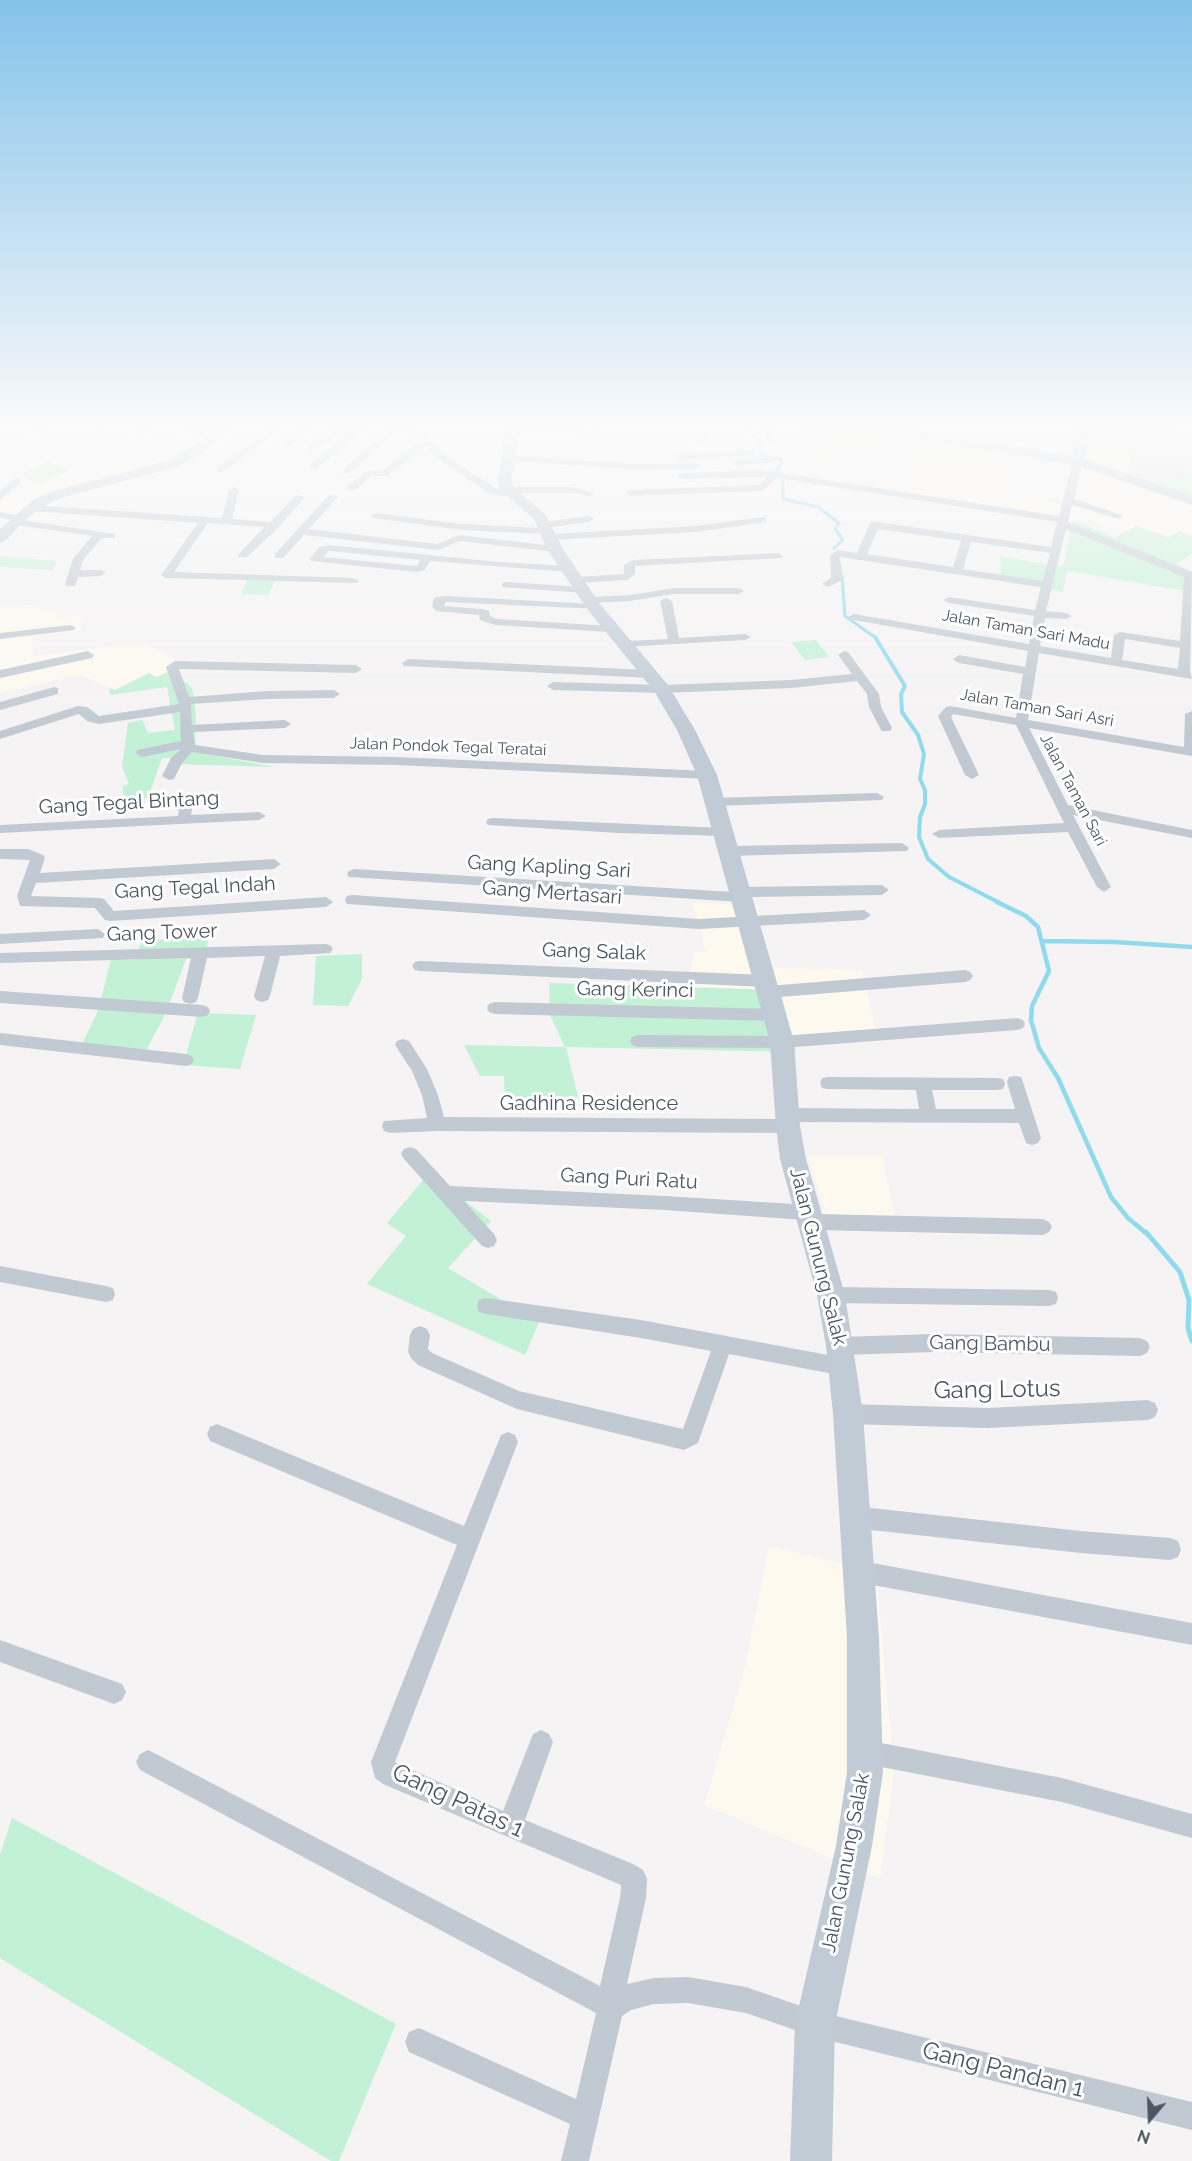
<!DOCTYPE html>
<html>
<head>
<meta charset="utf-8">
<style>
  body { margin:0 }
  #map { position:relative; width:1192px; height:2161px; overflow:hidden; background:#f5f3f3; font-family:Raleway,sans-serif }
  canvas { display:block }
  .north { position:absolute; left:1120px; top:2089px; width:60px; height:60px; -webkit-text-stroke:4px #fff; paint-order:stroke; rotate:199deg; font-size:16px; font-weight:700; line-height:24px; text-align:center; color:#4a5661 }
  .north::after { content:''; display:block; margin:auto; width:21px; height:27px; background:#4a5661; clip-path:polygon(50% 0,100% 100%,50% 72%,0 100%) }
</style>
</head>
<body>
<div id="map">
<canvas width="1192" height="2161"></canvas>
<div class="north">N</div>
</div>
<script>
const context = document.querySelector('canvas').getContext('2d');
context.lineJoin = 'round';
function fillPath(path, color) { context.fillStyle = color; context.fill(path, 'evenodd'); }
const poly = rows => new Path2D(rows.map(r => 'M' + r).join(''));
function trace(path, color, width, dash) { context.strokeStyle = color; context.lineWidth = width; context.lineCap = dash ? 'butt' : 'round'; context.setLineDash(dash || []); context.stroke(path); }
function label(font, color, halo, rows, align = 'center') {
  context.font = font + ' Raleway,sans-serif'; context.lineWidth = 6; context.setLineDash([]); context.textBaseline = 'middle'; context.strokeStyle = halo; context.fillStyle = color; for (const [text, x, y, turn = 0] of rows) {
    context.save(); context.translate(x, y); context.rotate((+turn || 0) * Math.PI / 180); context.textAlign = isNaN(turn) ? turn : align; if (halo) context.strokeText(text, 0, 0); context.fillText(text, 0, 0); context.restore();
  }
}
const commercial = poly([
  [191,426,197,426,232,433,214,445,192,441,196,437,179,433],
  [808,426,850,426,908,434,900,457,839,448,831,466,812,463,824,443,801,438],
  [926,437,1016,448,1004,496,1068,505,1087,461,1091,437,1133,443,1162,486,1192,496,1192,536,1180,531,1168,537,1136,526,1125,532,1071,513,1073,520,882,493,890,475,909,478],
  [161,456,191,462,145,479,111,486,59,501,31,520,0,516,0,504,28,480,43,483,70,470,100,481,122,473,113,467,127,462,141,471,155,464,152,462],
  [43,604,41,612,56,610,55,618,83,616,80,630,34,636,32,656,134,644,147,645,177,660,168,667,172,670,157,677,149,673,115,690,83,676,73,676,0,693,0,607],
  [692,902,757,906,773,968,863,970,877,1036,794,1038,780,990,688,987,694,953,705,952,702,933],
  [808,1155,882,1155,897,1230,830,1231],
  [769,1546,876,1572,894,1771,880,1879,704,1805,743,1674]
]);
const education = poly([
  [1093,426,1192,440,1192,466,1162,486,1128,476,1133,443,1091,437]
]);
const green = poly([
  [48,461,70,470,43,483,28,480,23,473],
  [1192,466,1192,496,1162,486],
  [1073,520,1115,538,1136,526,1168,537,1180,531,1192,536,1192,554,1176,564,1192,572,1192,592,1067,571,1063,592,1001,581,1000,556,1063,567],
  [0,556,57,561,53,570,0,567],
  [247,580,275,581,268,595,241,594],
  [816,640,829,657,805,660,791,642],
  [172,670,192,688,196,713,195,752,274,767,176,764,177,758,162,758,148,798,123,799,123,786,129,784,122,767,128,723,142,720,148,733,175,730,167,687,110,695,109,688,115,690,149,673,157,677],
  [208,938,206,959,186,959,166,1013,141,1060,78,1052,98,1011,111,960,135,960,142,940],
  [362,954,362,979,348,1006,313,1005,316,956],
  [549,983,780,990,796,1052,566,1047,578,1097,505,1099,504,1076,480,1076,464,1045,565,1047,550,1015],
  [198,1013,256,1015,240,1069,183,1065],
  [429,1173,491,1221,448,1268,539,1322,525,1355,367,1284,406,1236,387,1223],
  [12,1818,396,2024,339,2161,331,2161,0,1958,0,1855]
]);
const streamFar3 = poly([
  [745,426,763,445,760,449,764,456,781,460,782,463,776,470,783,476,783,499,818,507,839,523,835,529,843,540,834,548],
  [842,577,845,616,876,638]
]);
const streamFar2 = poly([
  [875,637,905,686,901,694,902,712,918,735,924,754,920,779,925,790,925,804,920,817,919,837,928,859,949,877,1000,903]
]);
const streamFar1 = poly([
  [997,902,1026,916,1038,927,1049,971,1032,1006,1031,1020,1039,1048,1058,1078,1111,1197,1128,1218,1147,1234],
  [1042,941,1114,942,1192,947]
]);
const stream = poly([
  [1146,1232,1180,1272,1189,1300,1188,1328,1192,1341]
]);
const street = poly([
  [38,426,49,426,37,434,31,434,31,430,38,426],
  [97,426,109,426,98,432,93,429,97,426],
  [146,426,157,426,140,437,134,437,134,433,146,426],
  [275,426,286,426,223,472,217,472,217,468,275,426],
  [307,426,318,426,290,446,284,446,284,442,307,426],
  [358,426,368,426,316,469,310,469,310,465,346,435,336,435,313,451,307,451,307,447,330,431,340,428,351,431,358,426],
  [387,426,398,426,433,442,441,453,497,489,502,490,507,487,571,487,595,493,590,496,571,493,514,493,510,497,490,494,435,457,426,446,387,476,371,476,355,490,347,490,347,486,366,471,382,471,419,442,395,431,349,474,343,474,343,470,388,428,387,426],
  [765,426,775,426,775,444,767,442,765,426],
  [1107,426,1130,426,1192,434,1192,440,1112,429,1107,426],
  [511,429,703,435,708,438,703,441,508,434,508,430,511,429],
  [752,450,755,451,755,455,679,460,674,457,679,454,752,450],
  [508,455,637,464,696,463,701,466,696,469,637,470,505,460,505,456,508,455],
  [772,457,775,458,775,462,737,466,732,463,737,460,772,457],
  [1078,458,1083,461,1074,499,1124,516,1119,519,1072,505,1068,522,1192,572,1190,671,1192,679,1039,653,1028,720,1184,747,1185,714,1192,711,1192,756,1029,728,1068,805,1192,830,1192,838,1073,815,1111,887,1104,892,1097,887,1068,832,939,838,932,834,939,830,1064,823,1016,725,953,714,951,717,979,775,972,779,965,775,938,716,946,707,950,706,1016,718,1023,674,959,663,953,659,959,655,1025,667,1028,651,854,620,848,617,854,614,1029,644,1034,616,949,603,943,600,949,597,1035,610,1041,587,840,557,843,580,828,587,822,584,831,578,830,555,838,550,857,553,871,521,1051,547,1057,522,777,478,762,491,631,496,626,493,631,490,759,485,767,477,682,479,677,476,682,473,761,470,1059,516,1073,461,1078,458],
  [878,529,961,541,953,567,867,554,878,529],
  [1066,529,1184,577,1180,641,1120,632,1114,635,1111,658,1040,646,1045,618,1066,619,1072,616,1066,613,1046,611,1066,529],
  [971,542,1050,553,1043,581,963,569,971,542],
  [1125,639,1180,648,1178,669,1122,660,1125,639],
  [16,478,20,479,20,483,0,500,0,491,16,478],
  [234,487,239,490,232,519,270,522,296,495,305,497,279,527,247,557,239,557,238,555,264,527,208,523,174,572,353,578,359,581,357,583,166,578,161,575,198,523,30,511,25,508,30,505,222,518,229,490,234,487],
  [333,494,338,497,309,529,437,544,459,535,555,546,560,549,555,552,460,541,438,550,304,535,283,558,275,558,275,554,329,495,333,494],
  [0,512,23,516,23,520,115,534,115,538,102,538,83,560,80,570,101,570,106,573,101,576,78,577,75,586,67,586,65,584,73,559,92,536,10,524,11,520,0,518,0,512],
  [376,513,462,524,541,528,538,525,543,522,589,516,594,519,589,522,545,528,551,531,546,534,462,530,372,518,371,516,376,513],
  [762,517,766,518,766,522,696,532,550,540,545,537,550,534,696,526,762,517],
  [329,545,499,562,569,566,574,569,569,572,430,561,425,570,417,572,311,561,310,559,319,547,329,545],
  [329,551,420,560,417,566,323,557,329,551],
  [778,553,783,556,782,558,635,566,635,574,627,580,577,583,571,580,577,577,624,574,624,565,633,560,778,553],
  [506,582,583,587,589,590,583,593,502,587,502,583,506,582],
  [674,588,738,588,744,591,738,594,674,594,630,601,590,603,584,600,590,597,630,595,674,588],
  [446,596,594,604,598,605,598,609,446,602,444,606,482,609,489,611,490,616,497,619,611,626,617,629,611,632,495,625,480,620,479,615,436,611,432,606,434,599,436,597,446,596],
  [666,598,672,601,679,638,745,634,751,637,745,640,623,647,621,645,627,641,668,639,660,601,666,598],
  [70,625,76,628,74,630,0,639,0,633,70,625],
  [88,651,94,655,92,658,0,678,0,670,88,651],
  [844,651,848,652,879,694,881,707,892,728,890,731,882,731,880,728,869,707,867,694,857,681,791,688,662,693,553,690,547,686,553,682,662,685,791,680,852,674,838,655,844,651],
  [408,659,650,670,656,674,650,678,404,666,402,663,408,659],
  [175,661,356,665,362,669,356,673,179,669,189,697,267,691,334,690,340,694,334,698,267,699,191,704,192,725,285,720,291,724,285,728,193,732,195,745,263,755,396,757,707,771,714,775,707,779,396,765,263,763,192,752,182,763,174,779,169,780,162,776,171,758,181,749,142,757,136,753,137,750,181,741,180,712,99,724,87,721,79,714,0,739,0,731,78,706,87,707,99,716,179,704,166,667,175,661],
  [54,687,58,688,58,694,0,710,0,702,54,687],
  [877,793,884,797,882,800,715,806,708,802,715,798,877,793],
  [187,794,194,798,191,815,259,812,266,816,259,820,0,833,0,825,178,816,180,798,187,794],
  [493,818,724,828,731,832,724,836,619,833,488,825,486,822,488,819,493,818],
  [902,843,909,848,907,851,729,856,722,851,729,846,902,843],
  [0,849,28,849,43,855,45,858,40,873,274,859,281,864,274,869,36,883,31,896,99,898,104,899,114,911,326,897,333,902,326,907,110,921,105,920,95,908,20,906,17,896,30,860,0,859,0,849],
  [354,869,733,892,740,887,882,885,889,890,882,895,749,897,747,900,742,902,349,877,347,874,349,871,354,869],
  [352,895,699,919,864,910,871,915,864,920,699,929,347,904,345,900,347,896,352,895],
  [98,929,105,934,103,938,0,944,0,934,98,929],
  [325,944,330,945,333,949,330,953,280,956,270,996,268,1000,262,1002,256,1000,254,996,265,956,207,958,198,998,196,1002,190,1004,184,1002,182,998,191,958,0,963,0,953,325,944],
  [420,961,766,975,771,977,774,981,771,985,766,987,420,971,415,970,412,966,415,962,420,961],
  [965,970,970,972,973,976,970,980,965,982,768,998,763,996,760,992,763,988,768,986,965,970],
  [0,991,202,1005,208,1007,210,1011,208,1015,202,1017,0,1003,0,991],
  [495,1002,774,1009,780,1011,782,1015,780,1019,774,1021,495,1014,489,1012,487,1008,489,1004,495,1002],
  [1017,1018,1023,1020,1025,1024,1023,1028,1017,1030,782,1048,638,1047,632,1045,630,1041,632,1037,638,1035,782,1036,1017,1018],
  [0,1033,186,1054,192,1056,194,1060,192,1064,186,1066,0,1045,0,1033],
  [403,1039,409,1041,427,1069,438,1095,444,1117,781,1119,779,1115,781,1110,787,1108,919,1109,916,1090,828,1089,822,1088,820,1083,822,1078,828,1077,997,1078,1003,1079,1005,1084,1003,1089,997,1090,932,1090,936,1109,1015,1109,1007,1082,1009,1077,1015,1076,1021,1077,1023,1082,1041,1138,1038,1143,1032,1145,1026,1143,1019,1123,794,1122,796,1126,794,1131,788,1133,437,1131,390,1133,384,1131,382,1126,384,1121,427,1118,422,1095,412,1071,395,1045,397,1041,403,1039],
  [410,1147,416,1149,450,1186,665,1196,810,1205,816,1208,818,1214,1043,1219,1049,1222,1052,1227,1049,1232,1043,1235,813,1230,807,1227,805,1220,665,1210,464,1201,494,1234,497,1240,494,1246,488,1248,482,1246,404,1159,401,1154,404,1149,410,1147],
  [0,1266,106,1286,113,1288,115,1294,113,1300,106,1302,0,1282,0,1266],
  [831,1287,1049,1290,1056,1292,1058,1298,1056,1304,1049,1306,831,1303,824,1301,822,1295,824,1289,831,1287],
  [486,1298,641,1320,844,1358,851,1361,854,1367,851,1373,844,1376,729,1354,698,1443,684,1450,517,1409,418,1365,411,1358,408,1352,410,1335,413,1329,420,1326,427,1329,430,1335,428,1349,432,1353,519,1391,683,1429,711,1351,641,1338,486,1314,479,1312,477,1306,479,1300,486,1298],
  [935,1334,1140,1338,1147,1341,1150,1347,1147,1353,1140,1356,935,1352,840,1355,833,1352,830,1346,833,1340,840,1337,935,1334],
  [1148,1400,1155,1403,1158,1410,1155,1417,1148,1420,988,1428,848,1424,841,1421,838,1414,841,1407,848,1404,988,1408,1148,1400],
  [217,1424,464,1526,501,1435,508,1432,515,1435,518,1442,395,1762,503,1811,533,1734,541,1730,549,1734,553,1742,525,1820,633,1864,643,1870,647,1879,646,1898,627,1984,654,1978,688,1977,746,1987,815,2011,1192,2102,1192,2130,815,2037,746,2013,688,2003,654,2004,631,2010,622,2016,589,2161,561,2161,570,2124,409,2052,405,2042,409,2032,419,2028,576,2099,596,2013,140,1770,136,1762,140,1754,148,1750,156,1754,600,1986,620,1898,621,1885,383,1784,375,1778,371,1762,457,1545,210,1441,207,1434,210,1427,217,1424],
  [853,1506,1081,1531,1170,1538,1178,1541,1181,1549,1178,1557,1170,1560,1081,1553,853,1528,845,1525,842,1517,845,1509,853,1506],
  [857,1560,1192,1623,1192,1645,857,1582,849,1579,846,1571,849,1563,857,1560],
  [0,1640,122,1684,126,1692,122,1700,114,1704,0,1662,0,1640],
  [866,1740,1062,1778,1192,1814,1192,1838,1062,1802,866,1764,858,1760,854,1752,858,1744,866,1740]
]);
const secondary = poly([
  [222,426,238,426,196,457,177,467,64,497,43,506,24,521,5,541,0,543,0,529,33,500,54,491,167,461,186,451,222,426],
  [504,426,518,426,517,450,511,480,514,488,545,514,563,549,600,604,668,685,695,730,717,775,794,1042,800,1126,806,1159,845,1295,863,1414,879,1638,883,1772,872,1846,835,2024,832,2161,790,2161,795,2024,836,1846,847,1772,847,1638,833,1414,826,1346,817,1295,780,1159,776,1126,770,1042,697,775,677,730,654,691,588,610,547,549,534,519,500,490,497,480,503,450,504,426],
  [857,426,887,426,1072,456,1077,426,1091,426,1085,459,1192,496,1192,505,1075,465,864,430,857,426]
]);
const farStreetnames = [
  ["Jalan Taman Sari Madu",1026,630,10],
  ["Jalan Taman Sari Asri",1037,708,10],
  ["Jalan Pondok Tegal Teratai",448,747,2],
  ["Jalan Taman Sari",1073,790,62]
];
const streetNames = [
  ["Gang Tegal Bintang",129,803,-3],
  ["Gang Kapling Sari",549,867,3],
  ["Gang Tegal Indah",195,888,-3],
  ["Gang Mertasari",552,893,4],
  ["Gang Tower",162,933,-2],
  ["Gang Salak",594,952,2],
  ["Gang Kerinci",635,990,1],
  ["Gadhina Residence",589,1104],
  ["Gang Puri Ratu",629,1179,3],
  ["Jalan Gunung Salak",818,1257,76],
  ["Gang Bambu",990,1344,1],
  ["Jalan Gunung Salak",846,1863,-79]
];
const nearStreetnames = [
  ["Gang Lotus",997,1390,-1],
  ["Gang Patas 1",458,1801,25],
  ["Gang Pandan 1",1003,2070,14]
];
fillPath(commercial, '#fdf9ef');
fillPath(education, '#e6e4e5');
fillPath(green, '#c3f1d5');
trace(streamFar3, '#90daee', 3);
trace(streamFar2, '#90daee', 4);
trace(streamFar1, '#90daee', 4.5);
trace(stream, '#90daee', 5);
fillPath(street, '#c1cad2');
fillPath(secondary, '#c1cbd6');
const sky = context.createLinearGradient(0, 0, 0, 728);
sky.addColorStop(0, '#85c3ea');
sky.addColorStop(0.59, '#fafafa');
sky.addColorStop(1, '#fafafa00');
context.fillStyle = sky;
context.fillRect(0, 0, 1192, 728);
label('16px', '#4a5661', '#fff', farStreetnames);
label('20px', '#4a5661', '#fff', streetNames);
label('24px', '#4a5661', '#fff', nearStreetnames);
</script>
</body>
</html>
